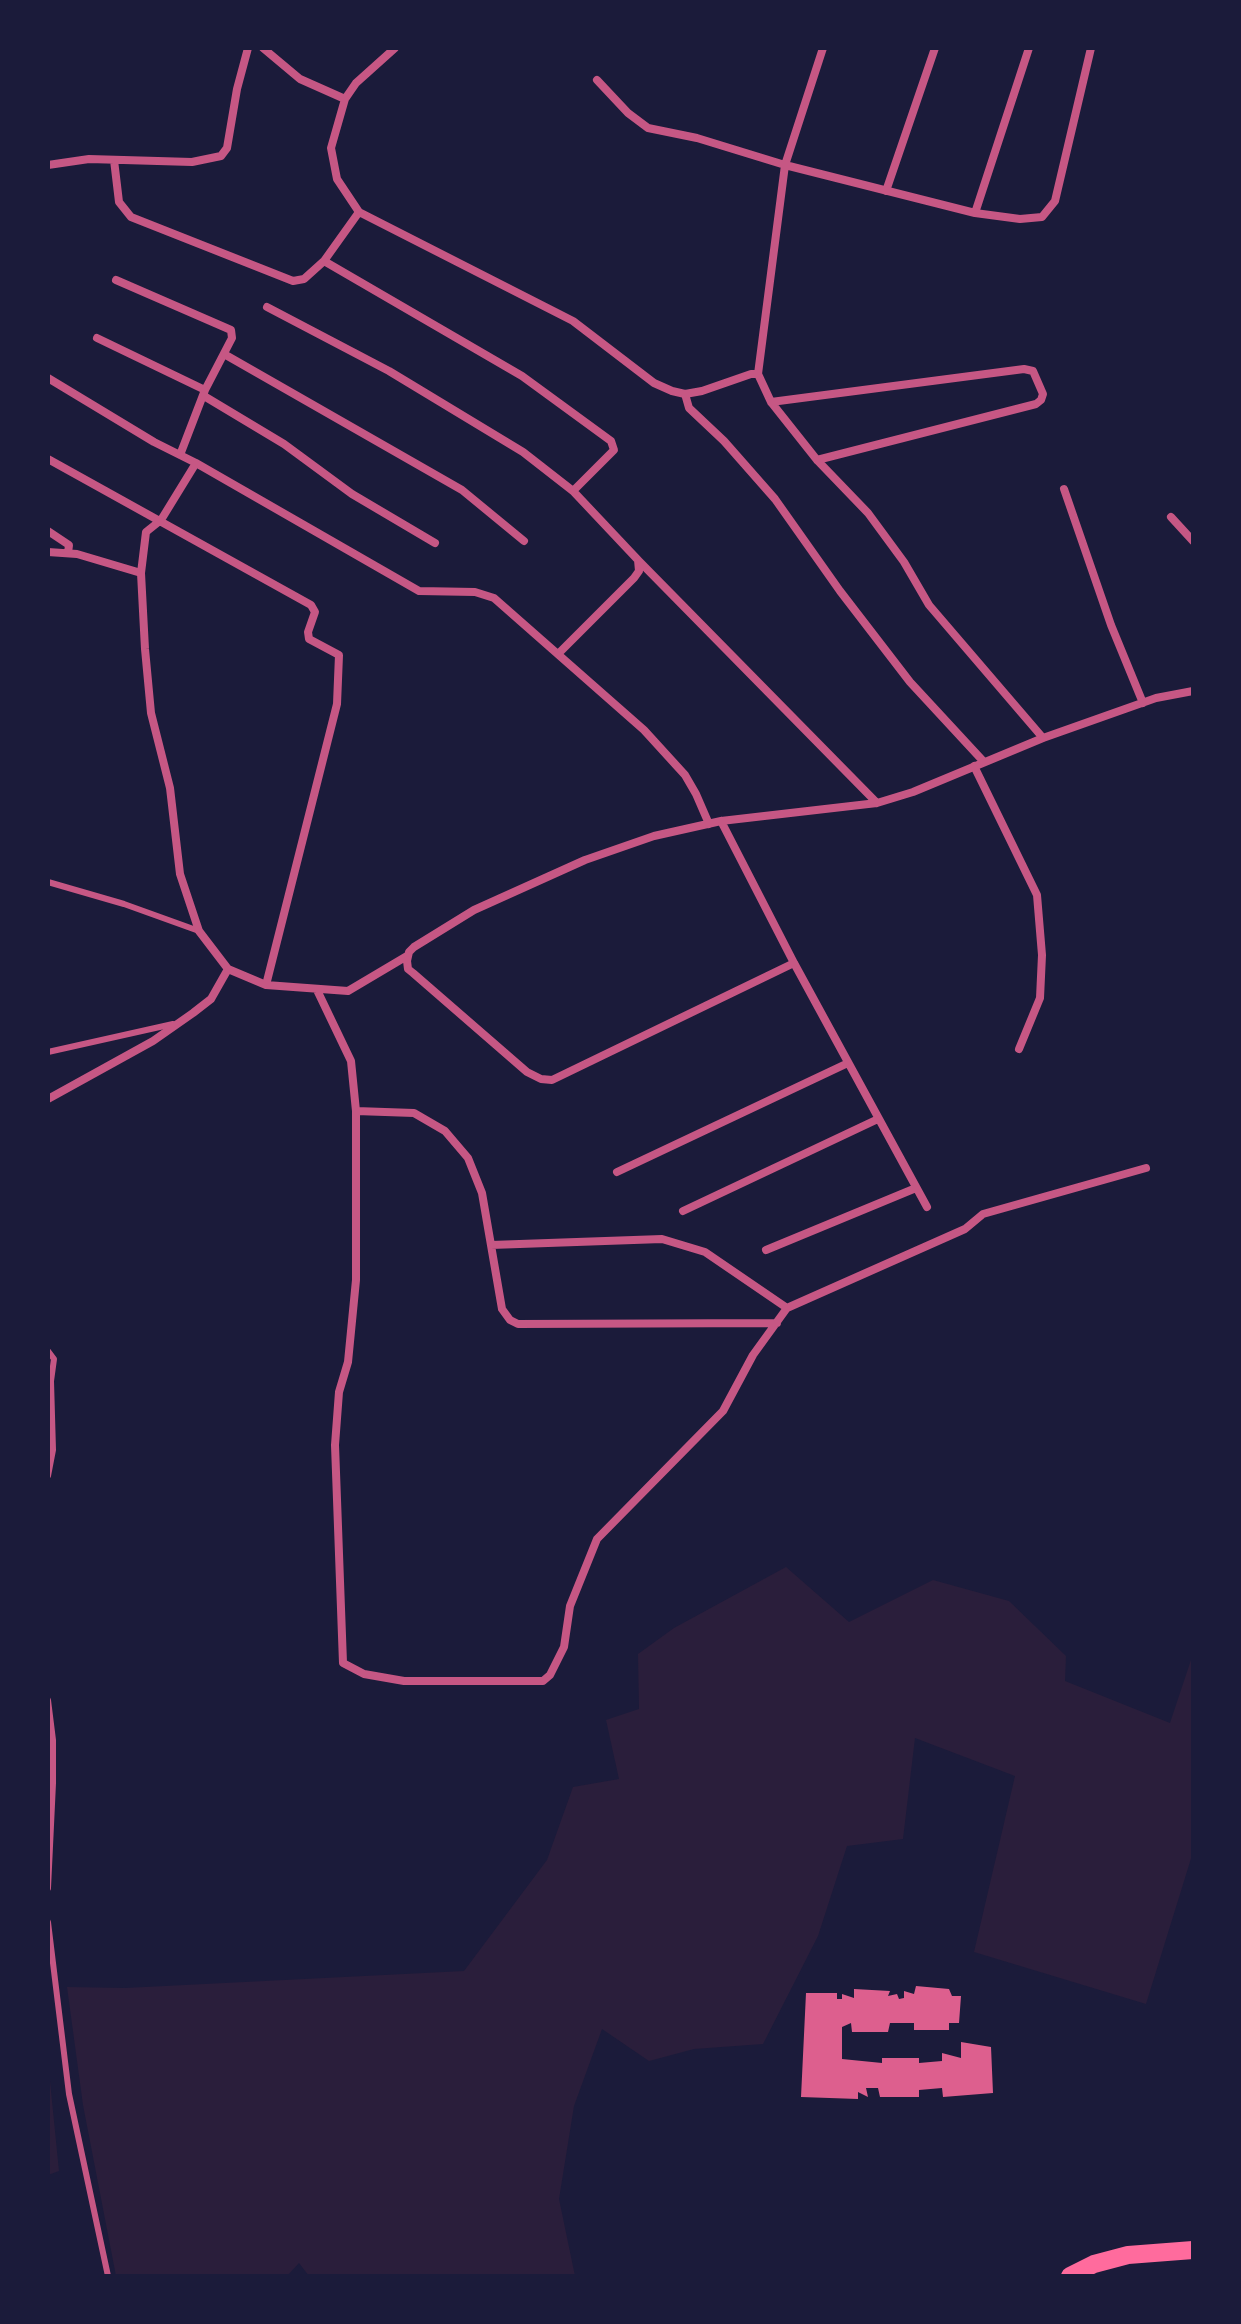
<!DOCTYPE html>
<html>
<head>
<meta charset="utf-8">
<style>
  body { margin:0 }
  #map { position:relative; width:1241px; height:2324px; overflow:hidden; background:#1b1b3a; font-family:"Varela Round",sans-serif }
  canvas { display:block }
  .frame { position:absolute; inset:0; border:50px solid #1b1b3a; pointer-events:none }
</style>
</head>
<body>
<div id="map">
<canvas width="1241" height="2324"></canvas>
<div class="frame"></div>
</div>
<script>
const context = document.querySelector('canvas').getContext('2d');
context.lineJoin = 'round';
function fillPath(path, color) { context.fillStyle = color; context.fill(path, 'evenodd'); }
const poly = rows => new Path2D(rows.map(r => 'M' + r).join(''));
function trace(path, color, width, dash) { context.strokeStyle = color; context.lineWidth = width; context.lineCap = dash ? 'butt' : 'round'; context.setLineDash(dash || []); context.stroke(path); }
const green = poly([
  [786,1567,849,1622,933,1580,1009,1601,1066,1656,1065,1681,1170,1723,1193,1654,1193,1852,1146,2004,974,1952,1015,1776,915,1738,903,1839,847,1846,818,1936,763,2044,694,2049,649,2061,602,2029,574,2106,559,2199,575,2276,309,2276,299,2263,287,2276,116,2276,83,2105,67,1987,125,1988,464,1971,547,1860,573,1787,619,1779,606,1720,639,1709,638,1654,674,1628],
  [48,2061,59,2171,48,2175]
]);
const building = poly([
  [916,1986,949,1989,952,1996,961,1996,959,2023,949,2023,949,2030,914,2030,914,2023,890,2023,888,2032,852,2032,851,2023,842,2027,842,2059,882,2063,882,2058,919,2058,919,2063,942,2061,942,2053,961,2058,961,2042,991,2047,993,2093,943,2097,942,2088,919,2090,919,2097,880,2097,878,2088,866,2088,868,2097,858,2092,858,2099,801,2097,806,1993,837,1993,837,1999,842,1999,842,1994,854,1998,854,1989,890,1991,888,1996,897,1994,899,1999,904,1998,904,1991,914,1994]
]);
const service = poly([
  [48,882,124,904,199,931],
  [48,1052,173,1024],
  [48,1351,54,1359,51,1381,53,1450,48,1476],
  [48,1700,53,1740,53,1783,48,1888],
  [48,1922,69,2094,108,2276]
]);
const minor = poly([
  [263,48,300,79,345,99],
  [395,48,356,83,345,99,331,148,337,179,359,212,573,321,654,383,672,391,685,394,702,391,751,374,758,374,771,402,817,460,868,513,904,562,929,605,1043,738],
  [597,80,628,113,648,128,697,138,785,165,975,213,1020,219,1042,217,1055,201,1091,48],
  [114,160,119,202,131,217,293,281,304,279,324,261,359,212],
  [48,165,89,159,192,162,221,156,227,148,237,89,248,48],
  [886,191,935,48],
  [975,213,1029,48],
  [324,261,522,376,611,441,614,450,573,491],
  [116,280,231,330,232,338,205,390,180,455],
  [267,307,389,371,523,452,573,491,638,560,639,571,634,578,558,654],
  [97,338,205,390],
  [224,354,462,490,524,541],
  [758,374,785,165,823,48],
  [48,378,154,442,196,463,419,591,475,592,494,598,644,730,685,775,696,794,709,824],
  [685,394,689,408,724,441,775,499,840,591,910,682,984,762],
  [204,396,284,444,352,494,435,543],
  [771,402,1024,369,1033,371,1043,394,1041,400,1036,404,817,460],
  [48,459,311,605,315,612,308,632,309,639,339,655,337,704,266,985],
  [1064,489,1111,625,1143,703],
  [1171,517,1193,541],
  [48,531,69,545,68,553],
  [48,552,77,554,141,573],
  [638,560,877,803],
  [974,766,1037,895,1042,955,1040,998,1019,1049],
  [721,821,794,963,927,1207],
  [794,963,552,1080,541,1079,527,1072,413,973,408,969,407,961,409,952,414,947,474,910,585,860,654,836,721,821,877,803,913,792,1043,738,1156,698,1193,691],
  [228,969,266,985,348,991,407,956],
  [317,990,351,1061,356,1111,356,1280,348,1362,339,1392,335,1445,343,1663,364,1674,404,1681,543,1681,550,1675,564,1647,570,1606,597,1539,723,1411,753,1355,787,1308,965,1229,983,1214,1146,1168],
  [48,1099,153,1041,193,1013,211,999,228,969,199,931,180,874,170,788,151,713,145,649,141,573,146,532,161,520,196,463],
  [356,1111,414,1113,445,1131,468,1158,482,1193,502,1309,510,1320,518,1324,777,1323],
  [617,1172,848,1063],
  [683,1211,878,1119],
  [491,1245,662,1239,705,1252,787,1308],
  [766,1250,916,1188]
]);
const primary = poly([
  [1070,2276,1094,2264,1128,2255,1193,2250]
]);
fillPath(green, '#2a1e3b');
fillPath(building, '#dd5f8e');
trace(service, '#c65784', 6);
trace(minor, '#c65784', 8);
trace(primary, '#ff6b9d', 18);
</script>
</body>
</html>
